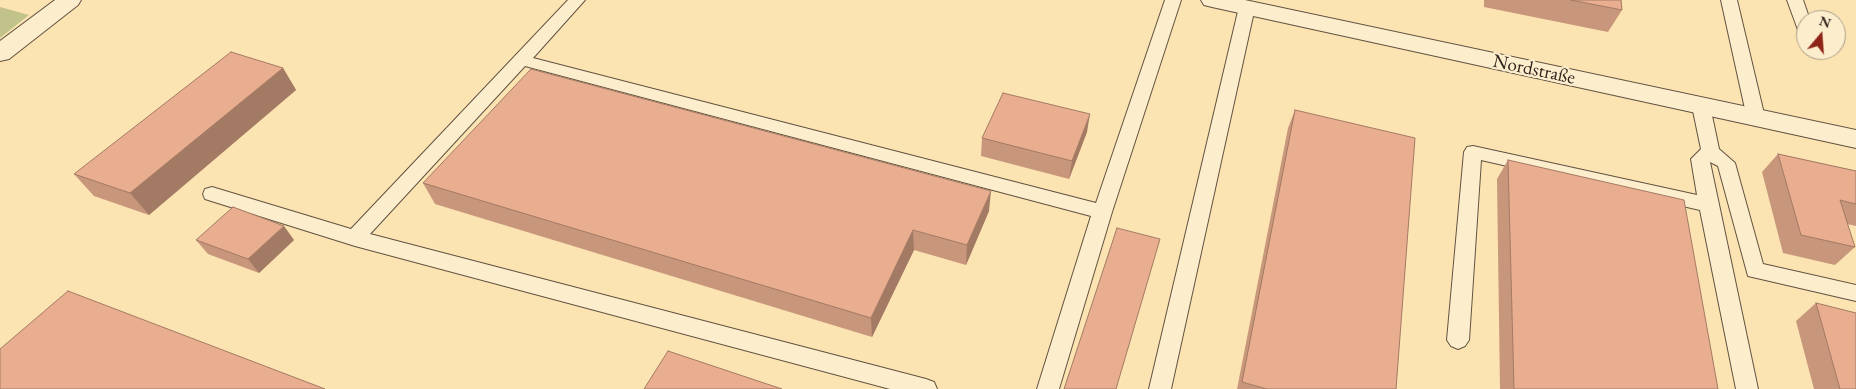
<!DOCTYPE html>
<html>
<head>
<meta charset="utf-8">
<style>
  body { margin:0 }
  #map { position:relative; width:1856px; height:389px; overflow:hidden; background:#fbe3b2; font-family:"EB Garamond",serif }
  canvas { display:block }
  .north { position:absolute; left:1796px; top:10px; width:50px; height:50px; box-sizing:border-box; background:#fcedcd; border:1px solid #aa9c86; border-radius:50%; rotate:18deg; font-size:14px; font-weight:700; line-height:20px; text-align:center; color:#2f221b }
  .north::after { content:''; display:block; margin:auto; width:18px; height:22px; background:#8f2418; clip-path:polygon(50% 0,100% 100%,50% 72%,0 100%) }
</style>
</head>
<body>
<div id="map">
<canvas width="1856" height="389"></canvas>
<div class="north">N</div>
</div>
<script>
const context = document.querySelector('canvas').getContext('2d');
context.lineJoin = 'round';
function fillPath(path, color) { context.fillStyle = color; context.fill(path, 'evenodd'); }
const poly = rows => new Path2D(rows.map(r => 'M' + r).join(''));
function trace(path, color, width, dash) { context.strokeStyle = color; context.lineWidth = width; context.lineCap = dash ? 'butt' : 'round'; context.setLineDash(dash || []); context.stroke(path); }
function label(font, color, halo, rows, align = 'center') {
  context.font = font + ' "EB Garamond",serif'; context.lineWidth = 4.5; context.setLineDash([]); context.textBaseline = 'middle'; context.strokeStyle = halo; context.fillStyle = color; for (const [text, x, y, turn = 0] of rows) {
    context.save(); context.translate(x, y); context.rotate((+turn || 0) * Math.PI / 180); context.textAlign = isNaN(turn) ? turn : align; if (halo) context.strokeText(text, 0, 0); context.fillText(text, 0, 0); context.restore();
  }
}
const green = poly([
  [0,7,29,15,0,38]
]);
const lane = poly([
  [568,0,585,0,533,58,1096,203,1165,0,1181,0,1112,212,1059,389,1037,389,1091,216,525,66,370,234,926,379,934,382,937,389,890,389,355,246,205,199,203,194,205,189,212,187,351,229,568,0],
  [1721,0,1737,0,1765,118,1762,122,1756,124,1750,122,1747,118,1721,0],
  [1787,0,1803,0,1810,20,1806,20,1806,35,1800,34,1798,30,1787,0],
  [1247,2,1255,7,1171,389,1149,389,1239,7,1247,2],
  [1701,100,1707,102,1710,106,1719,149,1735,163,1763,264,1856,285,1856,301,1748,276,1718,166,1710,162,1758,389,1736,389,1700,210,1481,160,1469,340,1465,346,1458,349,1451,346,1447,340,1464,152,1467,147,1473,146,1697,195,1691,159,1701,149,1692,106,1695,102,1701,100]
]);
const street = poly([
  [55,0,81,0,78,5,9,59,0,61,0,41,55,0],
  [1201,0,1245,0,1856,130,1856,148,1212,7,1204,5,1201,0]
]);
const wall = poly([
  [1484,0,1621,0,1622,10,1608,32,1484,7],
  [283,68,296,90,149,215,94,196,74,174],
  [1295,110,1396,389,1237,389,1288,128],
  [1087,132,1069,179,981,156,982,138],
  [1778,154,1856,171,1856,226,1847,224,1855,247,1835,265,1783,253,1762,172],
  [1508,160,1718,389,1500,389,1497,179],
  [423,183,989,211,966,265,914,250,872,337,435,204],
  [196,240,294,240,259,273,208,254],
  [1816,303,1856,389,1814,389,1796,321]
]);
const shadedWall = poly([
  [283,68,296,90,149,215,130,193],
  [1090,114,1087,132,1069,179,1072,161],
  [991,191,989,211,966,265,967,245],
  [284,226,294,240,259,273,248,259],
  [913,230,914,250,872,337,871,318]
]);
const building = poly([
  [1571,0,1621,0,1622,10,1571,0],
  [231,52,283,68,130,193,74,174,231,52],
  [531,69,991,191,967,245,913,230,871,318,423,183,531,69],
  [1003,93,1090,114,1072,161,982,138,1003,93],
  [1295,110,1415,138,1396,389,1267,389,1242,382,1295,110],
  [1778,154,1856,171,1856,204,1840,200,1855,247,1801,235,1778,154],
  [1508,160,1684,200,1718,389,1514,389,1508,160],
  [233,207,284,226,248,259,196,240,233,207],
  [1117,228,1160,239,1116,389,1064,389,1117,228],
  [68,291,325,389,0,389,0,349,68,291],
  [1816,303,1856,313,1856,389,1840,389,1816,303],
  [668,351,782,389,644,389,668,351]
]);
const streetNames = [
  ["Nordstraße",1534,70,12]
];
fillPath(green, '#c2c38a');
trace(lane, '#625241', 2);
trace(street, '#625241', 2);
fillPath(lane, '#fcedcd');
fillPath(street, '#fcedcd');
fillPath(wall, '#c8967b');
fillPath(shadedWall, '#a37a64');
fillPath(building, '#e9ae8f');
trace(building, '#a37a64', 1);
label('19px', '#2f221b', '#fcedcd', streetNames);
</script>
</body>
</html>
